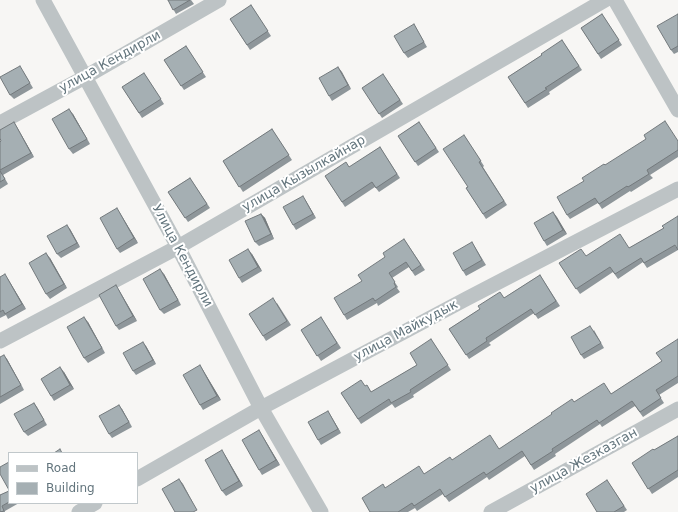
<!DOCTYPE html>
<html>
<head>
<meta charset="utf-8">
<style>
  body { margin:0 }
  #map { position:relative; width:678px; height:512px; overflow:hidden; background:#f7f6f4; font-family:"DejaVu Sans",sans-serif }
  canvas { display:block }
  .legend { position:absolute; left:8px; top:452px; width:130px; height:52px; box-sizing:border-box; background:#fff; border:1px solid #c1c8cb; margin:0; padding:5px 7px; list-style:none; font-size:12px; color:#63757d }
  .legend li { display:flex; align-items:center; gap:8px; height:20px }
  .legend b { width:20px; border:1px solid #c1c8cb }
</style>
</head>
<body>
<div id="map">
<canvas width="678" height="512"></canvas>
<ul class="legend">
<li><b style="height:5px;background:#bdc3c5"></b>Road</li>
<li><b style="height:11px;background:#a5afb3"></b>Building</li>
</ul>
</div>
<script>
const context = document.querySelector('canvas').getContext('2d');
context.lineJoin = 'round';
const poly = rows => new Path2D(rows.map(r => 'M' + r).join(''));
function trace(path, color, width, dash) { context.strokeStyle = color; context.lineWidth = width; context.lineCap = dash ? 'butt' : 'round'; context.setLineDash(dash || []); context.stroke(path); }
function fillPath(path, color) { context.fillStyle = color; context.fill(path, 'evenodd'); }
function label(font, color, halo, rows, align = 'center') {
  context.font = font + ' "DejaVu Sans",sans-serif'; context.lineWidth = 4; context.setLineDash([]); context.textBaseline = 'middle'; context.strokeStyle = halo; context.fillStyle = color; for (const [text, x, y, turn = 0] of rows) {
    context.save(); context.translate(x, y); context.rotate((+turn || 0) * Math.PI / 180); context.textAlign = isNaN(turn) ? turn : align; if (halo) context.strokeText(text, 0, 0); context.fillText(text, 0, 0); context.restore();
  }
}
const minor = poly([
  [43,0,178,247,261,408,321,512],
  [615,0,678,110],
  [0,123,85,77,219,0],
  [0,341,178,247,605,0],
  [137,479,261,408,466,299,678,189],
  [79,512,95,503],
  [491,512,678,409]
]);
const wall = poly([
  [168,0,191,0,194,4,176,14],
  [251,5,271,36,250,50,230,19],
  [602,14,622,45,601,59,581,28],
  [678,14,678,52,674,54,671,50],
  [414,24,427,47,408,58,404,53],
  [562,40,582,70,549,92,550,94,528,108,508,77,542,55],
  [186,46,206,77,184,90,164,60],
  [338,67,351,89,332,101,329,96],
  [23,71,33,88,14,99,10,95],
  [144,73,164,104,142,118,122,87],
  [383,74,403,104,382,118,362,88],
  [73,114,90,144,73,154,69,149],
  [14,122,34,157,3,175,8,184,0,189,0,142,1,141],
  [419,122,439,152,418,166,398,136],
  [272,129,292,160,243,192,223,161],
  [464,135,484,166,483,167,507,205,486,219,466,188,468,187],
  [678,140,678,157,650,175,653,178,631,192,630,191,602,209,598,203,570,219,567,215,584,181,605,165],
  [380,147,400,178,379,192,375,187,345,207,325,176,350,167],
  [190,178,210,208,188,222,168,192],
  [306,201,316,218,296,230,293,225],
  [553,212,567,234,547,246,544,241],
  [120,213,138,243,120,253,117,249],
  [261,214,265,218,274,239,259,246,255,242],
  [664,228,678,250,647,268,643,262,618,279,613,272,580,294,559,263,586,256,629,248],
  [70,229,80,247,61,258,57,254],
  [404,239,425,270,415,276,409,267,392,278,398,287,397,288,400,292,378,306,377,303,347,320,344,315,362,281,385,257],
  [472,242,486,265,466,276,463,271],
  [252,254,262,271,242,283,239,278],
  [50,258,67,288,50,299,46,294],
  [164,274,181,305,164,314,160,310],
  [540,275,560,306,538,319,534,313,489,343,491,345,469,359,449,329,480,309,504,298],
  [0,277,8,279,26,309,8,319,6,315,0,318],
  [119,290,137,321,119,330,116,326],
  [277,303,291,325,266,341,263,336],
  [321,317,341,348,321,361,301,330],
  [88,322,105,353,88,363,84,358],
  [594,330,604,348,584,359,581,355],
  [431,339,451,370,413,395,414,397,395,408,392,404,361,424,341,393,365,386,371,392,417,365],
  [678,339,678,383,659,395,664,403,643,417,635,406,602,427,600,424,555,454,556,456,534,470,525,456,489,480,487,477,449,502,443,494,417,511,415,508,408,512,370,512,385,488,424,474,452,460,499,449,574,402,611,394,662,361],
  [146,346,156,364,136,375,133,371],
  [0,357,7,359,24,390,0,404],
  [200,365,221,400,203,410,200,405],
  [64,372,74,389,54,401,51,396],
  [34,403,47,425,28,436,24,432],
  [122,409,132,427,112,438,109,434],
  [328,411,341,433,321,445,318,440],
  [262,435,280,465,262,475,259,470],
  [678,436,678,477,652,494,632,463],
  [225,455,243,486,226,496,222,491],
  [607,480,627,510,624,512,597,512],
  [9,491,9,503,19,503,5,511,5,512,0,512,0,495]
]);
const shadedWall = poly([
  [338,67,342,72,351,89,348,85],
  [69,109,73,114,90,144],
  [14,122,17,127,34,157,31,153],
  [303,196,306,201,316,218,313,214],
  [117,208,138,243,134,238],
  [553,212,557,217,567,234,563,230],
  [261,214,265,218,274,239,271,234],
  [67,225,70,229,80,247,77,243],
  [248,249,252,254,262,271,258,267],
  [46,253,50,258,67,288,64,284],
  [160,269,164,274,181,305,178,300],
  [5,274,26,309,22,304],
  [116,285,119,290,137,321,133,316],
  [84,317,88,322,105,353,102,348],
  [143,342,146,346,156,364,153,360],
  [4,355,7,359,24,390,21,385],
  [200,365,221,400,217,396],
  [60,367,64,372,74,389,70,385],
  [34,403,37,407,47,425,44,420],
  [119,405,122,409,132,427,129,422],
  [328,411,331,416,341,433,338,429],
  [259,430,280,465,276,460],
  [222,450,225,455,243,486,239,481],
  [179,479,183,484,198,512,197,510]
]);
const building = poly([
  [168,0,190,0,173,10,168,0],
  [251,5,268,31,247,45,230,19,251,5],
  [602,14,619,40,598,54,581,28,602,14],
  [678,14,678,46,671,50,657,26,678,14],
  [414,24,424,42,404,53,394,36,414,24],
  [562,40,579,66,545,88,547,89,525,103,508,77,542,55,541,54,562,40],
  [186,46,203,72,181,86,164,60,186,46],
  [20,66,30,83,10,95,0,77,20,66],
  [338,67,348,85,329,96,319,78,338,67],
  [144,73,161,99,139,113,122,87,144,73],
  [383,74,400,100,379,114,362,88,383,74],
  [69,109,87,139,69,149,52,119,69,109],
  [665,121,678,141,678,150,647,170,649,174,628,187,627,186,599,204,595,198,567,215,557,197,584,181,582,178,604,164,605,165,646,139,644,135,665,121],
  [14,122,31,153,0,170,0,142,1,141,0,138,0,130,14,122],
  [419,122,436,148,415,162,398,136,419,122],
  [272,129,289,155,239,187,223,161,272,129],
  [464,135,481,161,479,162,504,201,483,214,466,188,468,187,443,149,464,135],
  [380,147,397,174,376,188,372,182,342,202,325,176,346,162,349,167,380,147],
  [0,171,5,179,0,182,0,171],
  [190,178,207,204,185,218,168,192,190,178],
  [303,196,313,214,293,225,283,207,303,196],
  [117,208,134,238,117,249,100,218,117,208],
  [553,212,563,230,544,241,534,223,553,212],
  [261,214,271,234,255,242,245,221,261,214],
  [678,216,678,250,675,245,644,263,641,258,615,274,610,267,576,289,559,263,581,249,586,256,620,234,629,248,664,228,662,226,678,216],
  [67,225,77,243,57,254,47,236,67,225],
  [404,239,421,265,412,271,406,262,389,273,395,282,394,283,396,287,375,301,373,298,344,315,334,298,362,281,358,275,385,257,383,253,404,239],
  [472,242,482,260,463,271,453,253,472,242],
  [248,249,258,267,239,278,229,260,248,249],
  [46,253,64,284,46,294,29,263,46,253],
  [160,269,178,300,160,310,143,279,160,269],
  [5,274,22,304,5,314,3,310,0,312,0,277,5,274],
  [540,275,556,301,535,315,531,309,486,338,487,341,466,355,449,329,480,309,478,306,500,292,504,298,540,275],
  [116,285,133,316,116,326,99,295,116,285],
  [273,298,287,321,263,336,249,314,273,298],
  [84,317,102,348,84,358,67,327,84,317],
  [321,317,337,343,317,356,301,330,321,317],
  [590,326,601,343,581,355,571,337,590,326],
  [431,339,448,365,410,390,411,392,391,403,389,399,358,419,341,393,361,380,365,386,367,385,371,392,417,365,410,353,431,339],
  [678,339,678,376,656,390,661,398,640,412,632,401,599,423,597,420,552,449,553,451,531,465,522,451,486,475,484,472,445,497,440,489,414,506,412,503,398,512,370,512,362,498,383,484,385,488,419,466,424,474,450,457,452,460,490,435,499,449,552,414,551,413,572,399,574,402,604,383,611,394,662,361,656,353,678,339],
  [143,342,153,360,133,371,123,353,143,342],
  [4,355,21,385,0,397,0,357,4,355],
  [200,365,217,396,200,405,183,375,200,365],
  [60,367,70,385,51,396,41,379,60,367],
  [34,403,44,420,24,432,14,414,34,403],
  [119,405,129,422,109,434,99,416,119,405],
  [328,411,338,429,318,440,308,422,328,411],
  [259,430,276,460,259,470,242,440,259,430],
  [678,436,678,470,648,489,632,463,653,449,654,450,678,436],
  [60,449,62,453,54,453,60,449],
  [222,450,239,481,222,491,205,460,222,450],
  [9,462,9,490,0,474,0,467,9,462],
  [179,479,197,510,193,512,175,512,162,489,179,479],
  [607,480,624,506,614,512,597,512,586,494,607,480],
  [9,491,9,502,2,506,4,511,0,512,0,495,9,491]
]);
const streetNames = [
  ["улица Кендирли",110,62,-29],
  ["улица Кызылкайнар",304,174,-30],
  ["Улица Кендирли",182,256,62],
  ["улица Майкудык",406,331,-28],
  ["улица Жезказган",584,461,-29]
];
trace(minor, '#bdc3c5', 15);
fillPath(wall, '#8e969a');
fillPath(shadedWall, '#747a7d');
fillPath(building, '#a5afb3');
trace(building, '#747a7d', 1);
label('13px', '#63757d', '#fff', streetNames);
</script>
</body>
</html>
